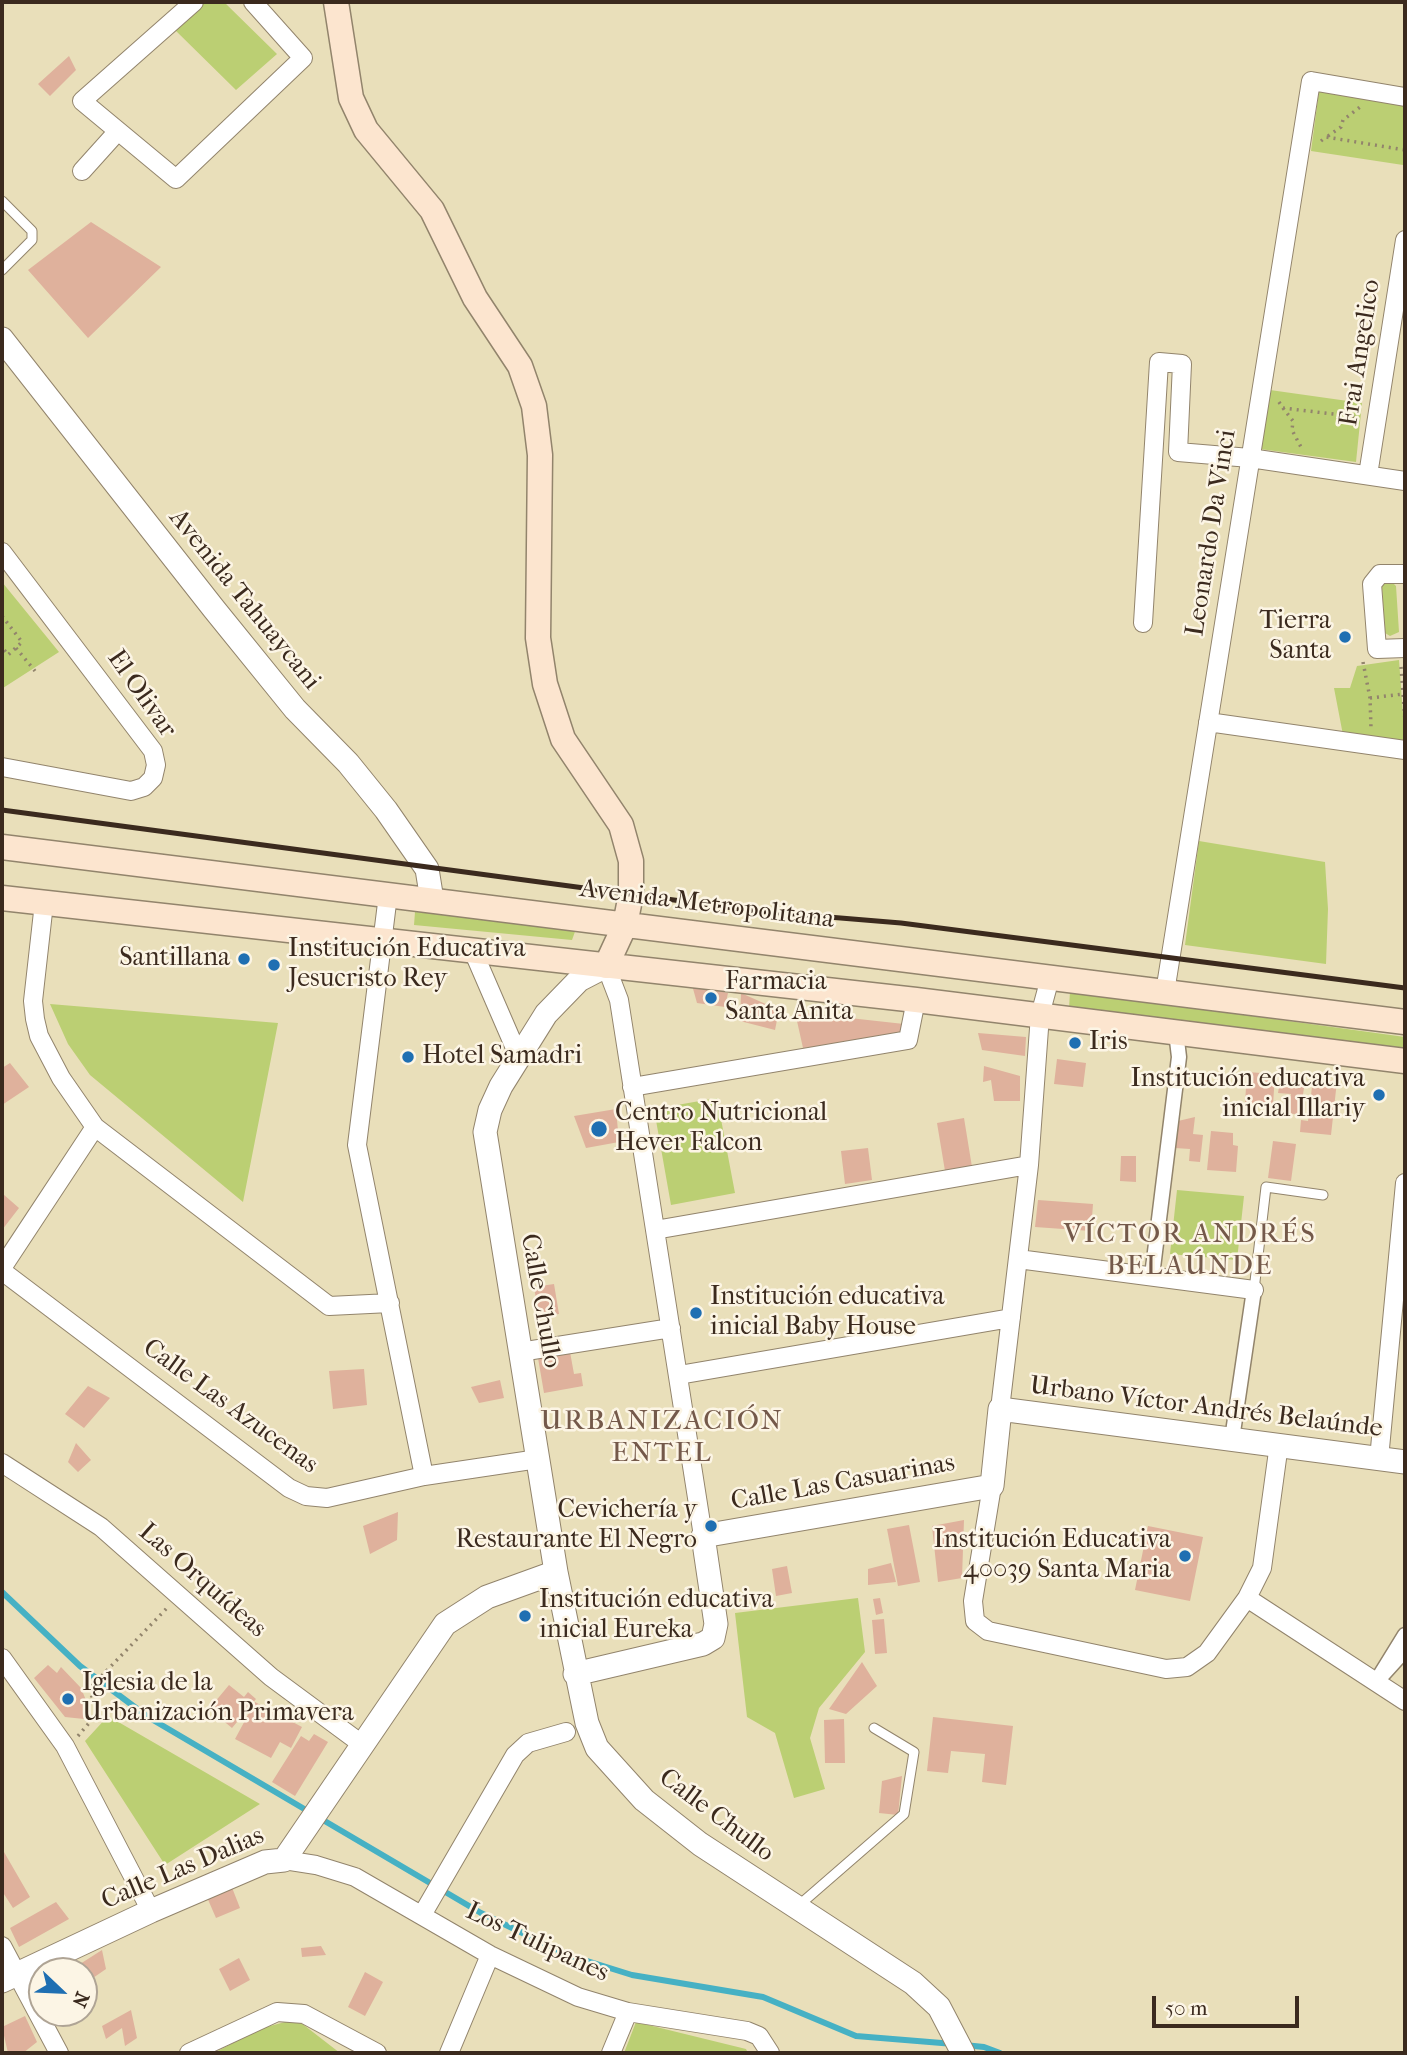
<!DOCTYPE html>
<html>
<head>
<meta charset="utf-8">
<style>
  body { margin:0 }
  #map { position:relative; width:1407px; height:2055px; overflow:hidden; background:#e9dfba; font-family:"IM FELL French Canon",serif }
  canvas { display:block }
  .frame { position:absolute; inset:0; border:4px solid #3b2a1e; pointer-events:none }
  .north { position:absolute; left:28px; top:1957px; width:70px; height:70px; box-sizing:border-box; background:#fcf5e5; border:2px solid #afa495; border-radius:50%; rotate:113deg; font-size:19px; font-weight:700; line-height:28px; text-align:center; color:#3b2a1e }
  .north::after { content:''; display:block; margin:auto; width:24px; height:32px; background:#1f6fb2; clip-path:polygon(50% 0,100% 100%,50% 72%,0 100%) }
  .scale { position:absolute; left:1152px; top:1996px; width:147px; height:32px; box-sizing:border-box; border:4px solid #3b2a1e; border-top:0; padding-left:9px; font-size:21px; line-height:24px; white-space:nowrap; color:#3b2a1e; -webkit-text-stroke:5px #fcf5e5; paint-order:stroke }
</style>
</head>
<body>
<div id="map">
<canvas width="1407" height="2055"></canvas>
<div class="frame"></div>
<div class="north">N</div>
<div class="scale">50 m</div>
</div>
<script>
const context = document.querySelector('canvas').getContext('2d');
context.lineJoin = 'round';
function fillPath(path, color) { context.fillStyle = color; context.fill(path, 'evenodd'); }
const poly = rows => new Path2D(rows.map(r => 'M' + r).join(''));
function trace(path, color, width, dash) { context.strokeStyle = color; context.lineWidth = width; context.lineCap = dash ? 'butt' : 'round'; context.setLineDash(dash || []); context.stroke(path); }
function label(font, color, halo, rows, align = 'center') {
  context.font = font + ' "IM FELL French Canon",serif'; context.lineWidth = 5; context.setLineDash([]); context.textBaseline = 'middle'; context.strokeStyle = halo; context.fillStyle = color; for (const [text, x, y, turn = 0] of rows) {
    context.save(); context.translate(x, y); context.rotate((+turn || 0) * Math.PI / 180); context.textAlign = isNaN(turn) ? turn : align; if (halo) context.strokeText(text, 0, 0); context.fillText(text, 0, 0); context.restore();
  }
}
const green = poly([
  [204,2,224,2,277,54,236,90,175,30],
  [1319,91,1405,105,1403,165,1311,151],
  [1270,390,1362,403,1356,462,1260,449],
  [1391,581,1396,586,1399,632,1390,636,1385,633,1382,587,1385,582],
  [2,582,59,652,3,688,2,686],
  [1399,660,1405,741,1401,744,1343,735,1334,688,1350,688,1357,666],
  [1199,841,1325,862,1328,909,1326,964,1185,945],
  [415,912,577,926,572,940,414,925],
  [1070,991,1405,1037,1405,1039,1403,1049,1069,1009],
  [50,1004,278,1023,243,1202,90,1075,68,1044],
  [717,1098,735,1193,671,1205,654,1109],
  [1177,1190,1244,1196,1237,1260,1170,1254],
  [858,1598,865,1652,819,1708,810,1738,825,1789,794,1798,775,1733,747,1717,735,1613],
  [108,1716,260,1804,165,1865,85,1741],
  [296,2019,340,2053,214,2053,259,2029],
  [636,2022,746,2049,748,2053,624,2053]
]);
const stream = poly([
  [2,1592,80,1666,148,1717,481,1913,568,1955,632,1975,763,1997,856,2036,954,2044],
  [964,2045,984,2047,1000,2053]
]);
const building = poly([
  [69,56,76,70,50,96,38,84],
  [91,222,161,267,88,338,28,270],
  [692,985,728,993,725,1007,697,1003],
  [741,993,779,1010,775,1030,740,1021],
  [795,1012,904,1024,906,1038,803,1048],
  [978,1033,1026,1037,1025,1056,982,1050],
  [1057,1059,1086,1063,1083,1087,1054,1084],
  [10,1063,29,1087,2,1105,2,1068],
  [984,1066,1020,1076,1020,1101,994,1101,991,1080,983,1082],
  [1282,1070,1306,1074,1300,1115,1288,1113,1291,1094,1278,1093],
  [1247,1072,1275,1074,1273,1105,1245,1103],
  [1313,1078,1337,1081,1331,1135,1300,1132,1301,1120,1308,1121],
  [616,1109,619,1142,586,1148,574,1116],
  [1195,1117,1193,1134,1203,1135,1200,1162,1189,1161,1190,1149,1175,1148,1178,1121],
  [964,1118,972,1167,945,1171,937,1123],
  [1211,1131,1233,1133,1233,1145,1238,1146,1236,1172,1207,1170],
  [1273,1141,1296,1144,1291,1181,1268,1178],
  [868,1148,872,1180,845,1184,841,1151],
  [1121,1156,1136,1156,1136,1182,1120,1181],
  [3,1194,19,1208,2,1230,2,1196],
  [1038,1200,1093,1204,1091,1231,1035,1227],
  [554,1284,559,1314,539,1317,534,1287],
  [570,1352,574,1374,581,1373,583,1386,544,1393,538,1358],
  [364,1369,367,1405,333,1409,329,1371],
  [500,1380,504,1398,479,1403,471,1387],
  [88,1386,110,1398,84,1428,65,1414],
  [76,1443,91,1460,78,1472,68,1462],
  [398,1512,397,1540,370,1554,363,1526],
  [964,1520,962,1578,938,1582,932,1526],
  [909,1525,920,1582,898,1586,887,1529],
  [1148,1526,1203,1537,1190,1601,1135,1590],
  [891,1563,896,1582,868,1585,868,1569],
  [787,1566,792,1593,776,1596,772,1569],
  [880,1598,883,1613,876,1615,873,1599],
  [884,1619,887,1653,875,1654,872,1620],
  [862,1662,877,1686,846,1714,829,1709],
  [48,1665,57,1673,61,1667,81,1688,90,1710,84,1719,65,1717,34,1678],
  [229,1685,244,1697,248,1692,256,1699,232,1728,209,1709],
  [255,1702,302,1727,291,1748,280,1742,271,1758,235,1739],
  [933,1717,1013,1726,1006,1785,982,1782,985,1754,951,1751,948,1773,927,1771],
  [844,1719,845,1763,825,1763,824,1720],
  [314,1734,328,1742,295,1796,272,1782,301,1736,309,1741],
  [902,1776,898,1815,879,1813,882,1781],
  [4,1852,30,1897,13,1908,2,1891],
  [231,1885,240,1908,216,1918,206,1895],
  [56,1902,69,1919,19,1947,10,1928],
  [321,1946,326,1955,302,1957,301,1948],
  [102,1950,106,1969,90,1980,80,1964],
  [239,1958,250,1980,230,1991,219,1969],
  [365,1972,383,1982,365,2016,348,2007],
  [131,2010,137,2038,125,2046,122,2028,106,2039,102,2026],
  [25,2016,37,2042,23,2053,8,2053,2,2027]
]);
const path = poly([
  [1328,136,1341,127,1343,120,1360,107],
  [1321,141,1326,137,1405,150],
  [1279,402,1283,408,1358,417],
  [1283,408,1293,421,1292,430,1302,449],
  [2,616,22,642,8,655,2,647],
  [16,648,35,671],
  [1363,662,1370,698,1371,728],
  [1401,667,1405,721],
  [1370,698,1403,694],
  [78,1736,100,1710,88,1690,167,1608]
]);
const service = poly([
  [2,201,32,231,32,240,2,270],
  [1254,1290,1266,1187,1323,1195],
  [797,1907,904,1814,914,1752,874,1728]
]);
const pedestrian = poly([
  [1152,1276,1179,1057,1176,1032],
  [1232,1439,1254,1290],
  [1405,1635,1376,1682,1405,1650]
]);
const minor = poly([
  [194,2,82,101,176,179,303,58,253,2],
  [82,171,118,131],
  [1368,475,1405,240],
  [2,552,153,751,156,765,153,778,144,787,131,791,2,767],
  [1405,574,1380,574,1372,584,1377,649,1405,648],
  [1143,623,1159,362,1182,364,1178,452,1250,458,1405,481],
  [1208,722,1405,750],
  [388,895,357,1145,424,1476],
  [44,903,33,1001,35,1019,39,1036,61,1078,95,1127,329,1306,390,1303],
  [473,951,518,1055],
  [606,966,619,1000,703,1536],
  [1165,992,1311,81,1405,97],
  [632,1087,908,1040,916,1000],
  [655,1230,1029,1165],
  [1018,1259,1254,1290],
  [2,1268,95,1127],
  [2,1271,289,1488,306,1496,327,1498,424,1476,538,1459],
  [520,1352,671,1328],
  [679,1375,1011,1318],
  [1000,1409,1029,1165,1040,1015,1050,978],
  [1379,1459,1405,1183],
  [2,1463,101,1527,271,1677,363,1745],
  [992,1486,973,1601,975,1621,988,1631,1166,1669,1187,1667,1207,1653,1247,1598,1262,1568,1279,1444],
  [1247,1598,1405,1701],
  [2,1658,65,1746,151,1911],
  [284,1860,316,1865,355,1877,490,1955,578,1997,628,2012,747,2031,759,2036,770,2053],
  [422,1915,515,1755,528,1743,566,1732],
  [2,1946,59,2053],
  [189,2053,277,2012,304,2014,377,2053],
  [449,2053,490,1955],
  [611,2053,628,2012]
]);
const tertiary = poly([
  [2,339,214,609,295,709,348,763,386,810,427,869,432,900],
  [606,966,579,980,546,1014,501,1086,490,1110,485,1132,556,1572,587,1723,597,1748,644,1800,700,1844,913,1983,939,2007,963,2053],
  [575,1674,703,1644,713,1638,716,1624,703,1536,992,1486,1000,1409,1405,1462],
  [2,1981,151,1911,265,1862,284,1860,445,1624,487,1597,556,1572]
]);
const secondary = poly([
  [336,2,351,98,366,130,432,210,475,298,520,366,534,406,540,455,538,638,545,684,563,739,621,825,631,861,631,894,625,925,606,966],
  [2,847,1405,1022],
  [2,898,916,1000,1405,1061]
]);
const rail = poly([
  [2,810,756,911,901,923,1405,988]
]);
const markers = [
  [1345,637,7,"#1f6fb2"],
  [244,959,7,"#1f6fb2"],
  [274,965,7,"#1f6fb2"],
  [711,998,7,"#1f6fb2"],
  [1075,1043,7,"#1f6fb2"],
  [408,1057,7,"#1f6fb2"],
  [1379,1095,7,"#1f6fb2"],
  [599,1129,9,"#1f6fb2"],
  [696,1313,7,"#1f6fb2"],
  [711,1526,7,"#1f6fb2"],
  [1185,1556,7,"#1f6fb2"],
  [525,1616,7,"#1f6fb2"],
  [68,1699,7,"#1f6fb2"]
];
const streetNames = [
  ["Frai Angelico",1361,353,-81],
  ["Leonardo Da Vinci",1212,533,-81],
  ["Avenida Tahuaycani",244,600,51],
  ["El Olivar",141,694,55],
  ["Avenida Metropolitana",707,905,7],
  ["Calle Chullo",540,1301,80],
  ["Calle Las Azucenas",230,1407,36],
  ["Urbano Víctor Andrés Belaúnde",1206,1408,7],
  ["Calle Las Casuarinas",843,1483,-10],
  ["Las Orquídeas",202,1581,41],
  ["Calle Chullo",716,1816,37],
  ["Calle Las Dalias",183,1869,-23],
  ["Los Tulipanes",537,1943,25]
];
const poiNames = [
  ["Tierra",1331,622,"right"],
  ["Santa",1331,652,"right"],
  ["Institución Educativa",288,950],
  ["Jesucristo Rey",288,980],
  ["Santillana",230,959,"right"],
  ["Farmacia",725,983],
  ["Santa Anita",725,1013],
  ["Iris",1089,1043],
  ["Hotel Samadri",422,1057],
  ["Institución educativa",1365,1080,"right"],
  ["inicial Illariy",1365,1110,"right"],
  ["Centro Nutricional",615,1114],
  ["Hever Falcon",615,1144],
  ["Institución educativa",710,1298],
  ["inicial Baby House",710,1328],
  ["Cevichería y",697,1511,"right"],
  ["Restaurante El Negro",697,1541,"right"],
  ["Institución Educativa",1171,1541,"right"],
  ["40039 Santa Maria",1171,1571,"right"],
  ["Institución educativa",539,1601],
  ["inicial Eureka",539,1631],
  ["Iglesia de la",82,1684],
  ["Urbanización Primavera",82,1714]
];
const neighbourhoodNames = [
  ["VÍCTOR ANDRÉS",1190,1235],
  ["BELAÚNDE",1190,1267],
  ["URBANIZACIÓN",662,1422],
  ["ENTEL",662,1454]
];
fillPath(green, '#bbcf73');
trace(stream, '#46b1c4', 6);
fillPath(building, '#dfb19c');
trace(service, '#92846c', 11);
trace(pedestrian, '#92846c', 17);
trace(minor, '#92846c', 20);
trace(tertiary, '#92846c', 25);
trace(secondary, '#92846c', 27);
trace(path, '#92846c', 3.5, [2, 5]);
trace(service, '#fff', 9);
trace(pedestrian, '#fff', 14);
trace(minor, '#fff', 18);
trace(tertiary, '#fff', 23);
trace(secondary, '#fce5cf', 24);
trace(rail, '#3b2a1e', 5);
for (const [x, y, r, color] of markers) { const dot = new Path2D(); dot.arc(x, y, r, 0, 2 * Math.PI); context.fillStyle = color; context.fill(dot); trace(dot, '#fcf5e5', 2.5); }
label('26px', '#3b2a1e', '#fcf5e5', streetNames);
label('26px', '#3b2a1e', '#fcf5e5', poiNames, 'left');
context.letterSpacing = '2px';
label('28px', '#74594a', '#fcf5e5', neighbourhoodNames);
context.letterSpacing = '0px';
</script>
</body>
</html>
